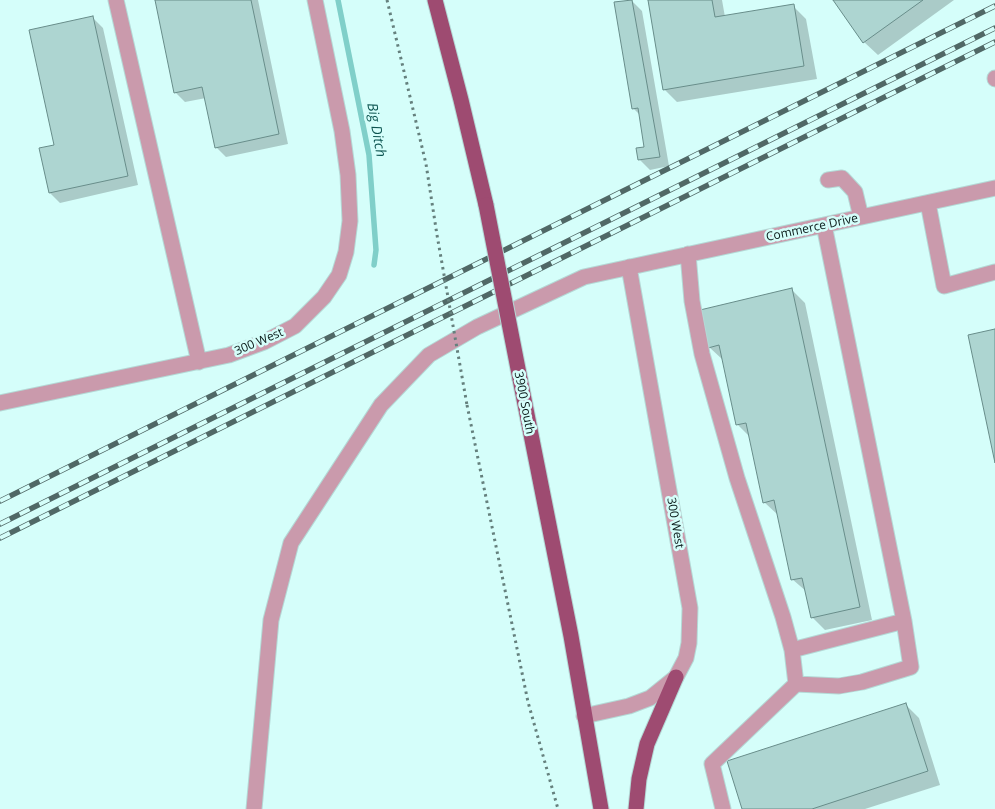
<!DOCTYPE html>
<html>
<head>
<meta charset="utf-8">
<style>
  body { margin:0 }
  canvas { display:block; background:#d5fefa }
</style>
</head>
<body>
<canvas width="995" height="809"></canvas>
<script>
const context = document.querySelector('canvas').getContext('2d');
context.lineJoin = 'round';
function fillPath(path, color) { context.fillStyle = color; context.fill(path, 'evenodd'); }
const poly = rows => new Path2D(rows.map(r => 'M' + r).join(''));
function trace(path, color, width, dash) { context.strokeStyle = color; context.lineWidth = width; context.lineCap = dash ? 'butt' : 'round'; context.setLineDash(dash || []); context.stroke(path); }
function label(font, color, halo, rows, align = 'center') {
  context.font = font + ' "Open Sans",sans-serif'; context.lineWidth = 5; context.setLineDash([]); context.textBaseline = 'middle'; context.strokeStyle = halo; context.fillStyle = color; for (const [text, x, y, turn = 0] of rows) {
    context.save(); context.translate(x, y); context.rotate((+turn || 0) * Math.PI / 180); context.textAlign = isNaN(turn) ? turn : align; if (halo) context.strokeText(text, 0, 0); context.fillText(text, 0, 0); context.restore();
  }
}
const shadow = poly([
  [156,0,258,0,288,144,226,157,216,147,206,98,185,102,175,92],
  [649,0,722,0,725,17,793,6,806,19,817,79,677,102,664,89],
  [834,0,954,0,878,55,864,42],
  [632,1,642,11,669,166,650,170,640,160,646,148,640,115,633,108],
  [93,18,103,28,138,185,60,203,50,193,56,146],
  [792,290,805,303,872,620,825,630,812,617,807,592,792,579,778,515,764,502,750,437,737,424,723,360,709,347],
  [906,705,919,718,940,785,865,809,743,809]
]);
const stream = poly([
  [338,0,369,155,376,250,374,265]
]);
const building = poly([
  [155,0,251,0,279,134,215,148,202,87,174,93,155,0],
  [632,0,660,157,638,160,636,148,644,147,638,108,632,109,614,2,632,0],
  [648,0,712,0,715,17,794,4,804,66,663,90,648,0],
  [833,0,923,0,863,43,833,0],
  [93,16,128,176,49,193,39,148,54,145,29,30,93,16],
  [792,288,860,607,811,618,802,578,791,580,774,500,763,503,746,423,736,425,719,345,708,348,700,310,792,288],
  [995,329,995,463,968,335,995,329],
  [906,703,928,771,812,809,742,809,727,761,906,703]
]);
const path = poly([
  [387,0,426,164,437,235],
  [467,405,528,702,558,809]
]);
const minor = poly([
  [116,0,199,362],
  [995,78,995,79],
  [828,180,842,178,855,192,861,217],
  [928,203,944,286,995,272],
  [688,254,692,301,702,354,737,478,783,617,792,650,796,684,712,764,723,809],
  [0,403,229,355,264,342,295,326,324,297,339,275,346,252,350,221,348,175,342,131,315,0],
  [792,650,904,621],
  [796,684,839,686,862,682,911,667,904,621,824,225],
  [584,716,629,706,650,698,676,677,686,658,689,643,690,608,629,267],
  [254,809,271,620,291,543,381,405,429,355,477,327,584,277,995,188]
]);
const major = poly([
  [435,0,461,100,486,205],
  [520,379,571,636,601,809],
  [636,809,639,779,647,744,676,677]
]);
const rail = poly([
  [0,501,995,6],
  [0,524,995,28],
  [0,538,995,42]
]);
const pathBridge = poly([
  [437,235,467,405]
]);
const majorBridge = poly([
  [486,205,520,379]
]);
const streetNames = [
  ["Commerce Drive",812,228,-12],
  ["300 West",259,342,-23],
  ["3900 South",524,403,79],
  ["300 West",675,523,80]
];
const waterNames = [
  ["Big Ditch",376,130,80]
];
fillPath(shadow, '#0003');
trace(stream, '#80cfc9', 5.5);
fillPath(building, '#add5d1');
trace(building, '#688d8a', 1);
trace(minor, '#b4d9d6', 17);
trace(major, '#b4d9d6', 17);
trace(path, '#65807d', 3, [2.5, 4]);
trace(minor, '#ca9aac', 15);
trace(major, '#9e4b71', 15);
trace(rail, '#506866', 5.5);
trace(rail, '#d5fefa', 4, [11]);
trace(majorBridge, '#b4d9d6', 17, []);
trace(pathBridge, '#65807d', 3, [2.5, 4]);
trace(majorBridge, '#9e4b71', 15);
label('12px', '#091817', '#d5fefa', streetNames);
label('italic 14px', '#0b534f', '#d5fefa', waterNames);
</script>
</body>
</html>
